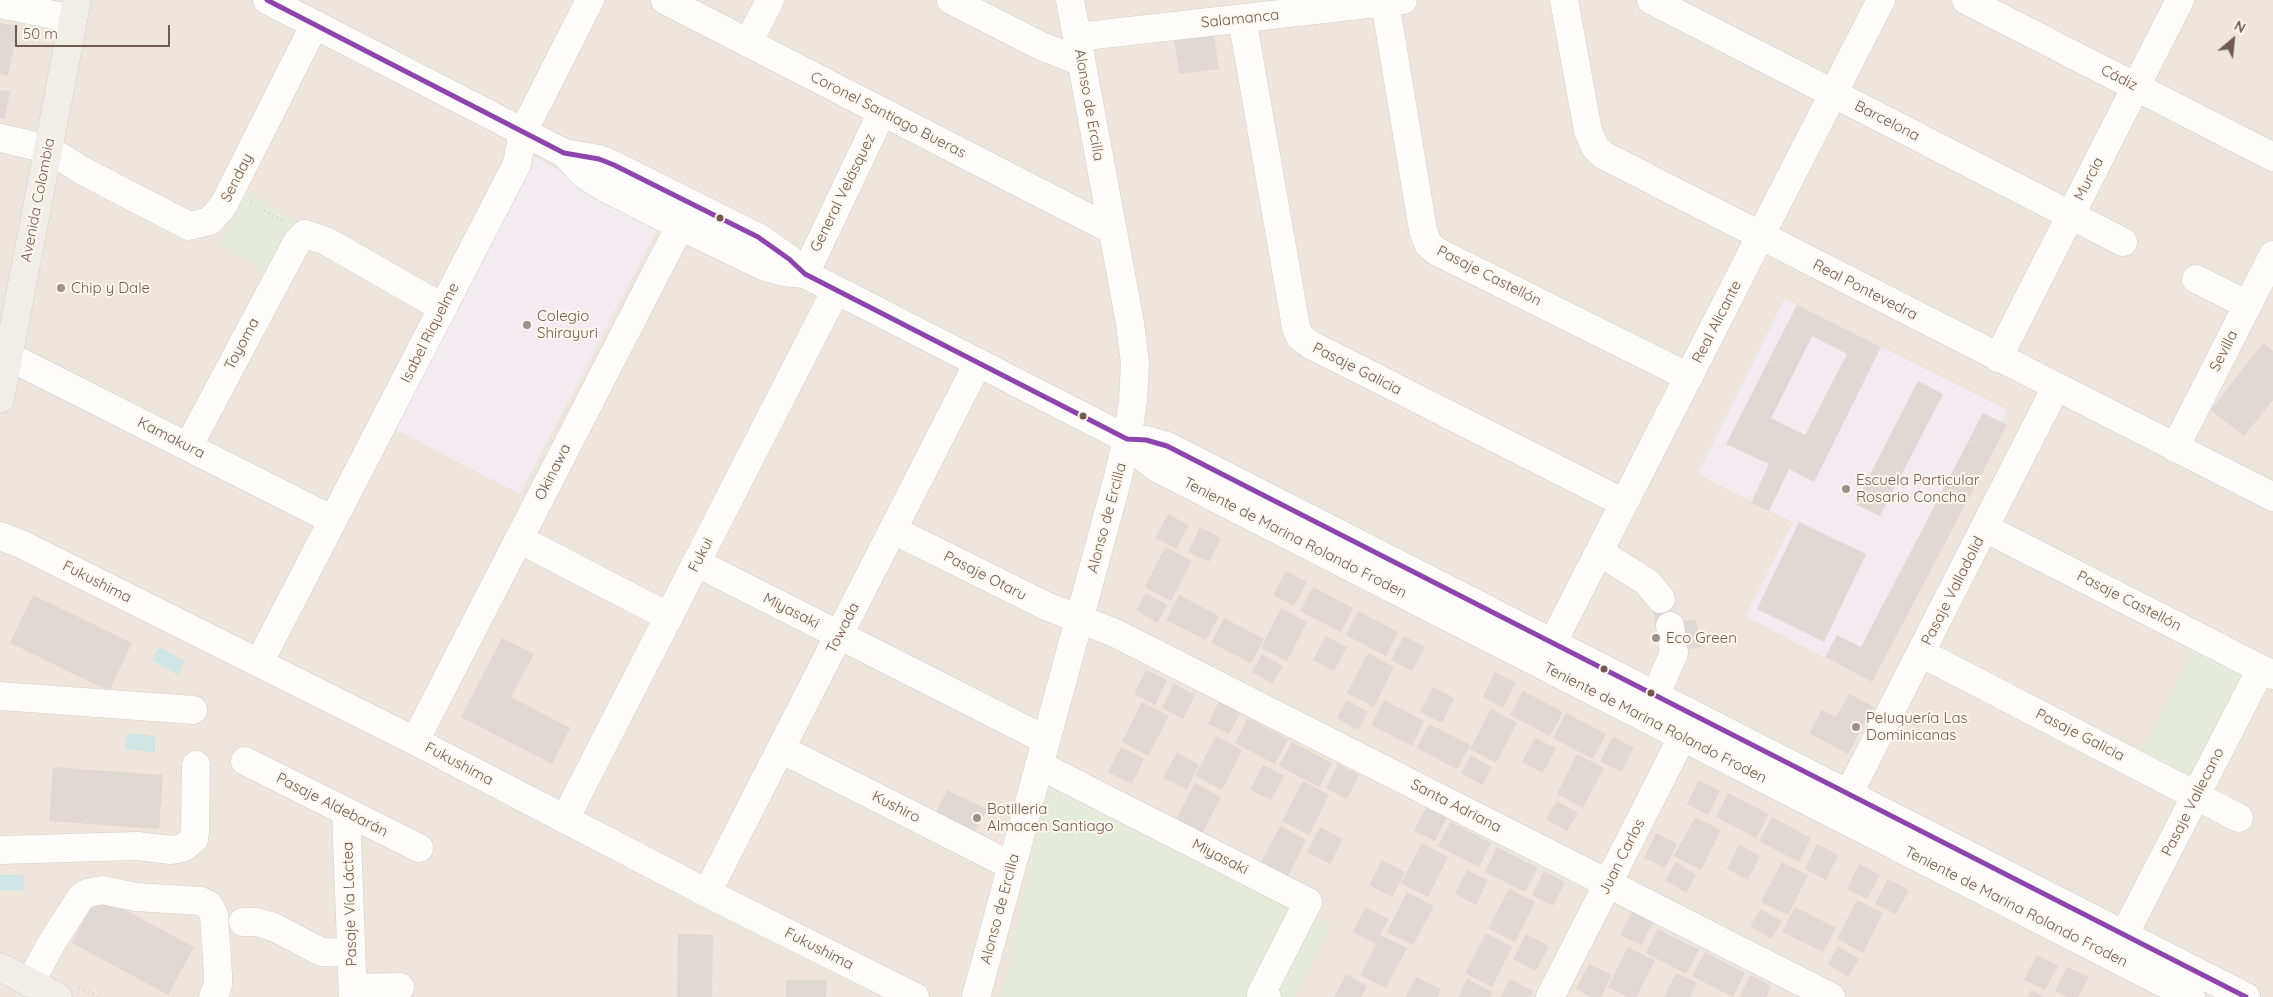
<!DOCTYPE html>
<html>
<head>
<meta charset="utf-8">
<style>
  body { margin:0 }
  #map { position:relative; width:2273px; height:997px; overflow:hidden; background:#f6f2ed; font-family:Quicksand,sans-serif }
  canvas { display:block }
  .north { position:absolute; left:2208px; top:15px; width:50px; height:50px; -webkit-text-stroke:4px #fdf7f0; paint-order:stroke; rotate:28deg; font-size:14px; font-weight:700; line-height:20px; text-align:center; color:#725a50 }
  .north::after { content:''; display:block; margin:auto; width:18px; height:22px; background:#725a50; clip-path:polygon(50% 0,100% 100%,50% 72%,0 100%) }
  .scale { position:absolute; left:15px; top:25px; width:155px; height:22px; box-sizing:border-box; border:2px solid #725a50; border-top:0; padding-left:6px; font-size:15px; line-height:18px; white-space:nowrap; color:#725a50; -webkit-text-stroke:4px #fdf7f0; paint-order:stroke }
</style>
</head>
<body>
<div id="map">
<canvas width="2273" height="997"></canvas>
<div class="north">N</div>
<div class="scale">50 m</div>
</div>
<script>
const context = document.querySelector('canvas').getContext('2d');
context.lineJoin = 'round';
function fillPath(path, color) { context.fillStyle = color; context.fill(path, 'evenodd'); }
const poly = rows => new Path2D(rows.map(r => 'M' + r).join(''));
function trace(path, color, width, dash) { context.strokeStyle = color; context.lineWidth = width; context.lineCap = dash ? 'butt' : 'round'; context.setLineDash(dash || []); context.stroke(path); }
function label(font, color, halo, rows, align = 'center') {
  context.font = font + ' Quicksand,sans-serif'; context.lineWidth = 4; context.setLineDash([]); context.textBaseline = 'middle'; context.strokeStyle = halo; context.fillStyle = color; for (const [text, x, y, turn = 0] of rows) {
    context.save(); context.translate(x, y); context.rotate((+turn || 0) * Math.PI / 180); context.textAlign = isNaN(turn) ? turn : align; if (halo) context.strokeText(text, 0, 0); context.fillText(text, 0, 0); context.restore();
  }
}
const residential = poly([
  [0,0,2273,0,2273,997,0,997]
]);
const education = poly([
  [534,157,661,223,520,494,393,428],
  [1785,299,2007,410,1872,682,1745,616,1793,522,1698,474]
]);
const green = poly([
  [245,192,306,226,278,277,219,244],
  [2195,647,2244,671,2191,777,2142,753],
  [1049,782,1331,925,1295,997,1002,997]
]);
const water = poly([
  [159,647,185,661,178,675,152,660],
  [127,733,156,736,155,752,125,749],
  [0,875,23,875,24,890,0,890]
]);
const building = poly([
  [0,23,18,27,8,76,0,74],
  [1214,35,1219,69,1179,74,1174,40],
  [0,90,10,92,5,119,0,118],
  [1797,305,1881,347,1814,482,1789,469,1769,511,1751,503,1769,464,1726,444],
  [1812,336,1847,354,1805,435,1771,418],
  [2263,343,2273,351,2273,400,2244,436,2211,410],
  [1918,381,1943,394,1880,516,1855,504],
  [1983,413,2007,425,1872,682,1825,657,1837,635,1861,647],
  [1168,514,1189,525,1176,549,1155,538],
  [1799,522,1866,554,1824,642,1757,609],
  [1200,527,1221,538,1209,562,1188,552],
  [1165,547,1192,561,1171,601,1145,587],
  [1286,571,1307,582,1294,606,1273,595],
  [1313,587,1353,608,1341,632,1300,611],
  [1146,593,1167,605,1157,623,1136,610],
  [33,595,132,643,109,691,10,643],
  [1179,595,1219,616,1206,640,1166,620],
  [1668,597,1673,625,1656,628,1651,600],
  [1281,608,1307,622,1287,661,1261,648],
  [1358,611,1398,632,1386,656,1346,635],
  [1224,618,1264,639,1251,663,1211,643],
  [1696,619,1701,647,1684,650,1679,622],
  [1326,636,1347,647,1334,671,1313,660],
  [1404,636,1425,647,1412,671,1391,660],
  [502,638,534,654,511,697,570,728,552,764,461,717],
  [1368,653,1394,667,1374,707,1347,693],
  [1262,654,1283,666,1272,684,1252,672],
  [1146,670,1167,680,1155,705,1134,694],
  [1495,672,1516,683,1503,708,1483,697],
  [1174,684,1195,695,1183,719,1162,708],
  [1433,687,1454,698,1442,723,1420,712],
  [1523,691,1563,712,1550,736,1510,715],
  [1849,694,1874,707,1848,754,1809,733,1822,710,1836,717],
  [1220,699,1242,710,1229,734,1208,724],
  [1347,700,1368,712,1358,730,1337,718],
  [1384,700,1424,721,1412,746,1371,725],
  [1142,702,1169,716,1148,756,1122,742],
  [1491,709,1517,723,1496,763,1470,749],
  [1566,713,1606,734,1593,759,1553,738],
  [1248,718,1288,739,1275,764,1235,743],
  [1429,724,1470,745,1457,769,1417,748],
  [1216,736,1242,750,1222,790,1195,776],
  [1613,737,1634,748,1621,772,1600,761],
  [1535,738,1556,748,1543,773,1522,762],
  [1292,742,1332,763,1319,787,1279,766],
  [1121,747,1144,759,1132,784,1108,772],
  [1177,752,1199,765,1187,789,1163,778],
  [1577,754,1604,768,1583,808,1557,794],
  [1471,755,1492,768,1482,785,1461,773],
  [1338,764,1359,775,1347,799,1326,788],
  [1263,765,1284,776,1271,800,1250,790],
  [53,767,163,775,159,829,49,821],
  [1699,780,1720,791,1708,815,1687,804],
  [1303,781,1329,795,1309,835,1282,821],
  [1195,783,1221,797,1201,836,1174,823],
  [947,790,987,809,975,832,936,813],
  [1728,793,1769,814,1756,838,1716,817],
  [1557,801,1578,813,1567,831,1546,819],
  [1426,807,1447,817,1435,841,1414,831],
  [1695,817,1721,830,1701,870,1674,856],
  [1772,817,1811,838,1799,862,1759,841],
  [1451,822,1491,843,1479,867,1438,846],
  [1280,826,1306,840,1286,880,1259,866],
  [1320,827,1343,839,1330,864,1307,852],
  [1656,833,1677,844,1665,868,1644,858],
  [1422,843,1448,857,1428,897,1401,883],
  [1817,844,1838,855,1826,880,1805,869],
  [1739,845,1760,856,1748,880,1727,869],
  [1497,847,1538,868,1525,892,1485,872],
  [1382,860,1405,872,1392,897,1369,885],
  [1676,862,1696,875,1686,893,1665,880],
  [1782,862,1808,875,1788,915,1761,902],
  [1859,864,1880,875,1867,899,1847,889],
  [1467,870,1488,880,1476,905,1455,894],
  [1544,871,1565,882,1553,906,1532,895],
  [1888,879,1909,890,1896,914,1875,904],
  [1509,889,1535,902,1515,942,1488,928],
  [1407,892,1434,906,1413,945,1387,932],
  [97,895,194,947,168,995,72,943],
  [1857,900,1883,913,1863,953,1837,939],
  [1365,907,1389,919,1380,935,1407,948,1386,988,1360,975,1376,944,1353,932],
  [1795,907,1836,928,1823,952,1782,932],
  [1761,909,1782,921,1771,939,1750,926],
  [1633,910,1654,921,1641,945,1620,935],
  [1658,929,1699,950,1686,974,1646,953],
  [1486,933,1512,947,1492,987,1465,973],
  [678,934,713,935,712,997,677,997],
  [1526,934,1549,946,1536,971,1513,959],
  [1838,946,1859,959,1848,977,1828,964],
  [1628,947,1655,961,1636,997,1627,997,1608,987],
  [1705,952,1745,973,1733,997,1692,976],
  [2037,955,2058,966,2045,990,2024,980],
  [1589,964,1612,975,1601,997,1592,997,1576,989],
  [2067,967,2089,977,2078,997,2067,997,2055,991],
  [1676,973,1697,983,1690,997,1664,997],
  [1346,974,1367,986,1361,997,1334,997],
  [1751,975,1771,986,1766,997,1739,997],
  [1416,977,1441,989,1437,997,1405,997],
  [1467,979,1492,992,1490,997,1458,997],
  [1510,979,1533,991,1529,997,1500,997],
  [786,980,827,980,826,997,786,997],
  [2031,990,2045,997,2027,997]
]);
const path = poly([
  [251,203,285,222],
  [79,987,99,997]
]);
const minor = poly([
  [267,0,564,153,599,159,614,165,758,237,789,259,805,274,1127,439,1146,440,1167,446,2246,997],
  [665,0,1112,230],
  [951,0,1039,45,1081,62],
  [1564,0,1588,131,1595,147,1603,155,2273,497],
  [1651,0,2123,242],
  [1966,0,2273,157],
  [1385,2,1423,230,1428,244,1436,251,1689,377],
  [0,4,73,19],
  [1242,18,1296,327,1300,337,1311,345,1624,503],
  [1077,37,1403,0],
  [748,43,770,0],
  [0,138,48,149,83,171,189,226,210,221,223,206,315,24],
  [564,153,586,176,602,186,680,226,765,267,784,272,805,274],
  [805,274,882,112],
  [2196,279,2248,305],
  [8,356,333,520],
  [1998,358,2180,0],
  [1127,439,1140,455,1157,468,2191,997],
  [188,447,297,242,305,234,326,241,443,308],
  [2175,448,2273,255],
  [1985,528,2273,675],
  [893,530,1046,606,1115,633,1831,997],
  [0,536,21,544,415,741,707,893,915,997],
  [519,539,669,617],
  [1599,552,1647,582,1661,599],
  [697,563,1046,740],
  [1552,644,1881,0],
  [1921,653,2239,818],
  [259,663,517,164,523,132,590,0],
  [0,696,193,710],
  [1655,696,1674,653,1670,626],
  [415,741,680,226,689,203],
  [781,749,1012,866],
  [245,761,419,848],
  [1039,765,1308,902,1261,994,1267,997],
  [1848,795,2056,387],
  [346,812,353,997],
  [565,819,836,290],
  [0,850,137,846,171,850,183,848,194,839,195,832,196,765],
  [707,893,978,363],
  [243,922,256,922,274,927,321,952,351,953],
  [2124,935,2261,669],
  [30,983,51,944,81,897,88,893,102,890,136,897,201,901,209,905,214,915,218,974,218,985,213,997],
  [353,988,400,987],
  [976,997,1117,481,1127,439,1133,401,1135,363,1130,323,1070,0],
  [1550,997,1691,720]
]);
const major = poly([
  [0,399,77,0],
  [0,967,58,997]
]);
const bus1 = poly([
  [267,0,564,153,599,159,614,165,758,237,789,259,805,274,1127,439,1146,440,1167,446,2246,997]
]);
const markers = [
  [720,218,4.5,"#725a50"],
  [61,288,5,"#a08f87"],
  [527,325,5,"#a08f87"],
  [1083,416,4.5,"#725a50"],
  [1846,489,5,"#a08f87"],
  [1656,638,5,"#a08f87"],
  [1604,669,4.5,"#725a50"],
  [1651,693,4.5,"#725a50"],
  [1856,727,5,"#a08f87"],
  [977,818,5,"#a08f87"]
];
const streetNames = [
  ["Salamanca",1240,19,-6],
  ["Cádiz",2119,78,27],
  ["Alonso de Ercilla",1089,105,80],
  ["Coronel Santiago Bueras",888,115,27],
  ["Barcelona",1887,121,27],
  ["Senday",237,178,-63],
  ["Murcia",2089,179,-63],
  ["General Velásquez",843,193,-64],
  ["Avenida Colombia",38,200,-79],
  ["Pasaje Castellón",1489,276,27],
  ["Real Pontevedra",1865,290,27],
  ["Real Alicante",1717,322,-63],
  ["Isabel Riquelme",430,333,-63],
  ["Toyoma",242,344,-62],
  ["Sevilla",2224,351,-63],
  ["Pasaje Galicia",1357,369,27],
  ["Kamakura",171,438,27],
  ["Okinawa",553,472,-63],
  ["Alonso de Ercilla",1107,518,-75],
  ["Teniente de Marina Rolando Froden",1295,538,27],
  ["Fukui",701,555,-63],
  ["Pasaje Otaru",985,576,27],
  ["Fukushima",97,582,27],
  ["Pasaje Valladolid",1953,591,-63],
  ["Pasaje Castellón",2129,601,27],
  ["Miyasaki",791,611,27],
  ["Towada",843,628,-63],
  ["Teniente de Marina Rolando Froden",1655,723,27],
  ["Pasaje Galicia",2080,735,27],
  ["Fukushima",459,764,28],
  ["Pasaje Vallecano",2193,802,-63],
  ["Pasaje Aldebarán",332,805,27],
  ["Santa Adriana",1456,806,27],
  ["Kushiro",896,807,27],
  ["Miyasaki",1220,857,27],
  ["Juan Carlos",1622,857,-63],
  ["Pasaje Vía Láctea",350,904,-92],
  ["Teniente de Marina Rolando Froden",2016,907,27],
  ["Alonso de Ercilla",1000,909,-75],
  ["Fukushima",819,949,27]
];
const poiNames = [
  ["Chip y Dale",71,288],
  ["Colegio",537,316],
  ["Shirayuri",537,333],
  ["Escuela Particular",1856,480],
  ["Rosario Concha",1856,497],
  ["Eco Green",1666,638],
  ["Peluquería Las",1866,718],
  ["Dominicanas",1866,735],
  ["Botilleria",987,809],
  ["Almacen Santiago",987,826]
];
fillPath(residential, '#eee5dc');
fillPath(education, '#f3ebf2');
fillPath(green, '#e4ecd9');
fillPath(water, '#d0e5e5');
fillPath(building, '#e0d8d3');
trace(minor, '#d3cec8', 29);
trace(major, '#d5ccc8', 29);
trace(path, '#d7d1cd', 3, [1, 4]);
trace(minor, '#fefdfc', 28);
trace(major, '#f1ede7', 28);
trace(bus1, '#8e44ad', 5);
for (const [x, y, r, color] of markers) { const dot = new Path2D(); dot.arc(x, y, r, 0, 2 * Math.PI); context.fillStyle = color; context.fill(dot); trace(dot, '#fdf7f0', 2); }
label('15px', '#725a50', '#fdf7f0', streetNames);
label('15px', '#725a50', '#fdf7f0', poiNames, 'left');
</script>
</body>
</html>
